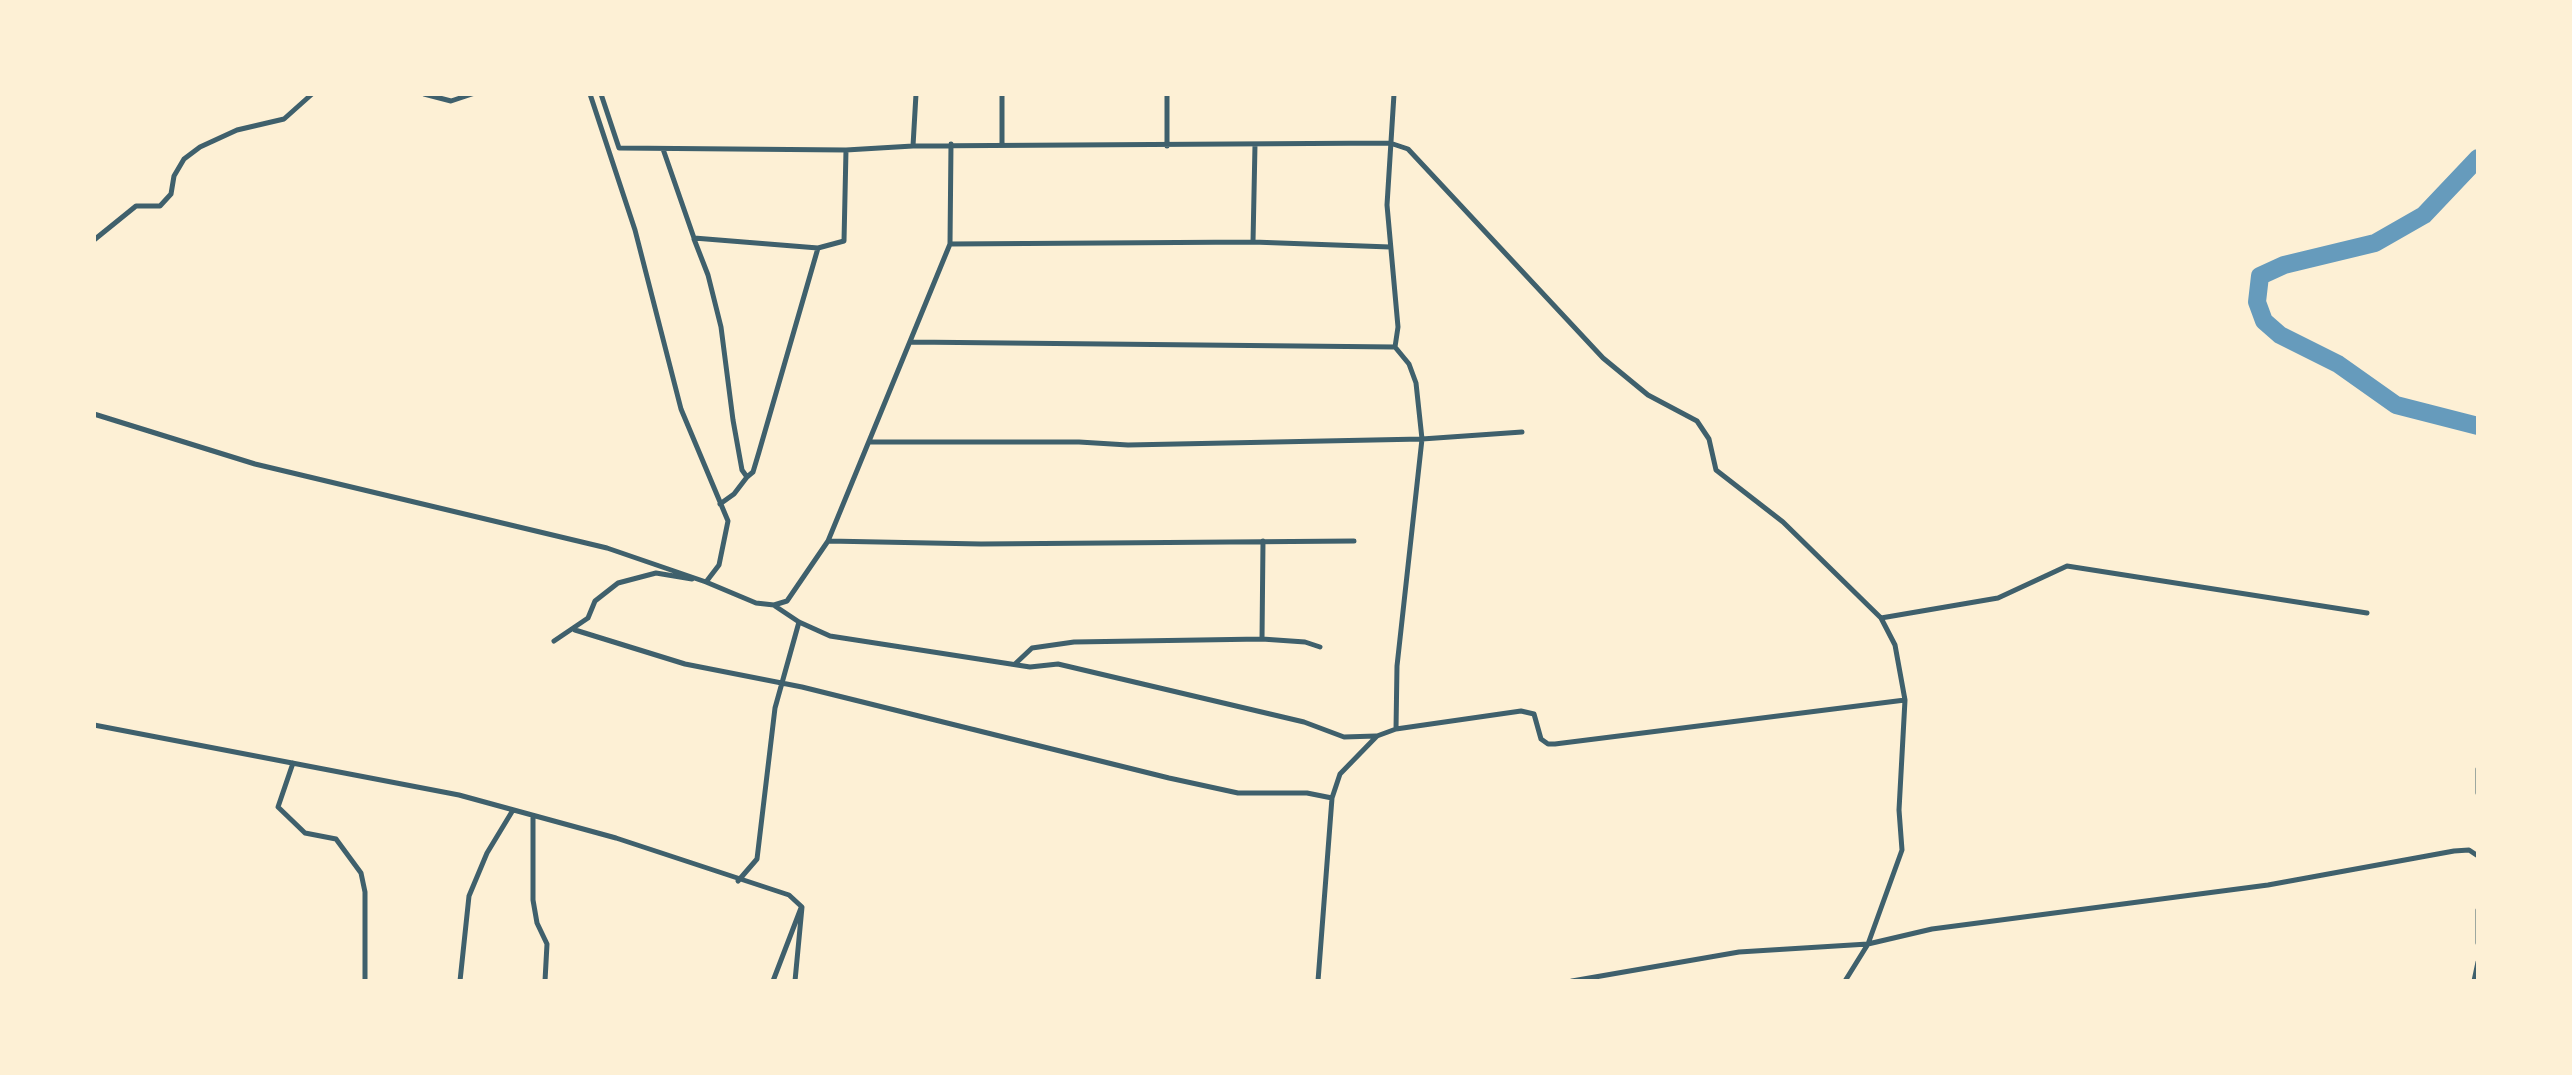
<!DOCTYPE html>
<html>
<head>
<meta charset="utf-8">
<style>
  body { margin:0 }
  #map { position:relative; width:2572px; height:1075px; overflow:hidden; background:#fdf0d5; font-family:Lato,sans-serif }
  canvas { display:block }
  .frame { position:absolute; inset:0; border:96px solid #fdf0d5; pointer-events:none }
</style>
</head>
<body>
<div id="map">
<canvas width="2572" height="1075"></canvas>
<div class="frame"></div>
</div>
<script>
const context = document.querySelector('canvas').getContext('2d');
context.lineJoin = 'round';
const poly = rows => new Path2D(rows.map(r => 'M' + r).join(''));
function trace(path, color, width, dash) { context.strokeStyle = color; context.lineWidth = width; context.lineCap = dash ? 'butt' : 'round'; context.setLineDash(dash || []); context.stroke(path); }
const river = poly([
  [2478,158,2424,215,2375,243,2284,265,2260,276,2257,302,2264,321,2280,335,2338,364,2396,405,2478,426]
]);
const minor = poly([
  [424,94,451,101,472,94],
  [601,94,619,148,846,150,844,241,818,248,694,238,663,149],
  [916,94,913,146,1390,143,1408,149,1603,358,1648,395,1697,421,1709,439,1716,470,1783,522,1881,618,1895,645,1905,700,1899,810,1902,850,1868,944,1845,981],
  [1394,94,1387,205,1398,327,1395,347,1409,364,1416,383,1422,439,1397,666,1396,729],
  [1002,144,1002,94],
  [1167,146,1167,94],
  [846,150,913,146],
  [694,239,708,275,721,327,733,420,742,470,747,477,753,472,759,452,818,248],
  [94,240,136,206,160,206,171,194,174,176,184,159,200,147,237,130,284,119,312,94],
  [1253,242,1255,145],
  [950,244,1253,242,1390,247],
  [910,342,1395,347],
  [94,414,255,464,607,548,706,582,719,565,728,521,681,409,635,230,590,94],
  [870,442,1079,442,1128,445,1422,439,1522,432],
  [720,504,734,494,747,477],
  [828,541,981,544,1354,541],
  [706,582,756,603,774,605,787,601,828,541,950,244,951,144],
  [775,606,799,622,830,636,1030,667,1058,664,1304,722,1344,737,1376,736],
  [1881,618,1998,598,2067,566,2367,613],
  [575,630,685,664,802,687,1169,778,1238,793,1307,793,1332,798],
  [1262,639,1263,541],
  [554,641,588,618,595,601,618,583,656,573,692,579],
  [1015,664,1032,648,1074,642,1262,639,1305,642,1320,647],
  [94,725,459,795,616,838,789,895,802,907,795,981],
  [293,763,278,807,305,833,336,839,361,873,365,892,365,981],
  [2478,769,2478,793],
  [533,816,533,900,537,923,547,944,545,981],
  [738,881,757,859,775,708,799,622],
  [2478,910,2478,943],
  [460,981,469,896,487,853,513,810],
  [773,981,801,908],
  [1318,981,1332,798,1340,774,1377,736,1396,729,1521,711,1534,714,1541,739,1548,744,1555,744,1905,700],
  [1572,981,1739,952,1868,944,1932,929,2268,885,2454,851,2469,850,2478,856],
  [2474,981,2478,962]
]);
trace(river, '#669bbc', 18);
trace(minor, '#3f606c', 5);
</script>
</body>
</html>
